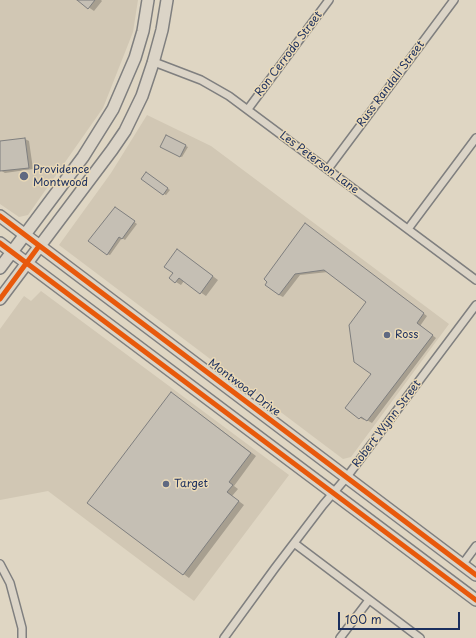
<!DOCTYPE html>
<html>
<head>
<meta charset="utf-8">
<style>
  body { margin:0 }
  #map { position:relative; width:476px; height:638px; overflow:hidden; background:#dfd6c3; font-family:"Playpen Sans",sans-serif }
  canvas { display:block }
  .scale { position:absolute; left:338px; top:612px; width:122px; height:18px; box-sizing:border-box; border:2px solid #1b2f5e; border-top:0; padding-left:5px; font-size:12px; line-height:14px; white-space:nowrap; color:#1b2f5e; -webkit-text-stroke:3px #ebdab7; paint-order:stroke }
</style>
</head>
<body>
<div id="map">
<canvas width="476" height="638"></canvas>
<div class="scale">100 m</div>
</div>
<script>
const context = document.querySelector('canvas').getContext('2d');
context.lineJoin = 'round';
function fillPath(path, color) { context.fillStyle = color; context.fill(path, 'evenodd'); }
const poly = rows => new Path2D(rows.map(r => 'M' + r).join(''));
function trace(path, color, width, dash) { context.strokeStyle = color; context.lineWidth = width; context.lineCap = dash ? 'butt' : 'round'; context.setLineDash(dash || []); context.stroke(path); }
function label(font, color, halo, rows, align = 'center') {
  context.font = font + ' "Playpen Sans",sans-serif'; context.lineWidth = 3; context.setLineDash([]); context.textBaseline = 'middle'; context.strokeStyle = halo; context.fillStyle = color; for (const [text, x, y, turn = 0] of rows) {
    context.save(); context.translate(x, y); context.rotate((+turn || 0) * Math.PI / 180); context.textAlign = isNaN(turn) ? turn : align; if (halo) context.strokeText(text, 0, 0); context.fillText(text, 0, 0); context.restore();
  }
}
const built = poly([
  [0,0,138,0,133,32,103,108,28,215,19,217,0,204],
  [147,115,211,146,449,324,351,457,343,459,59,245,111,173],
  [41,291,289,475,194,601,48,491,0,500,0,329,24,296,31,301]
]);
const shadow = poly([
  [78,0,101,0,102,1,94,11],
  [166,136,188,147,182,157,161,146],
  [25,139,29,141,33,169,5,173,0,170,0,142],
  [149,175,170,190,166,195,164,194],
  [118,210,137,224,125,240,122,238,110,255,107,254],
  [309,227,427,316,420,326,436,338,372,423,365,419,364,420,360,418,372,374,367,302,328,272,300,275,283,297,279,295],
  [183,254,218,280,206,296,184,281,181,285,176,282,174,273],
  [177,397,256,456,234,486,238,489,232,496,244,505,189,578,89,503]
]);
const building = poly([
  [77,0,95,0,88,9,77,0],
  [166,135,186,145,180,157,160,147,166,135],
  [25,138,29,168,0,171,0,141,25,138],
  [146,172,168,188,163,195,141,179,146,172],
  [115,207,135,221,122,239,119,237,107,255,88,241,115,207],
  [305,223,424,313,417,323,433,335,367,421,361,417,359,419,345,408,371,374,354,362,349,325,366,302,324,270,295,274,279,295,265,285,267,282,264,279,305,223],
  [177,249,213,276,200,294,179,278,175,283,169,278,173,273,164,267,177,249],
  [171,392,251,453,229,482,233,485,227,492,239,501,183,575,87,503,171,392]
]);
const minor = poly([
  [154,62,201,80,229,96,476,280],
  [248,109,329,0],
  [328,169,454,0],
  [408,229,476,138],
  [294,543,420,638],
  [0,564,10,583,22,628,22,638],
  [462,565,476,546],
  [224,638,275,568,323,505,346,478,476,305],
  [340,638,369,600]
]);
const secondary = poly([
  [0,216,476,575],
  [0,243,476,600],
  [0,268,83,157,113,109,135,58,143,31,148,0],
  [0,299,112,150,125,131,142,96,153,63,162,30,167,0]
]);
const cycleway = poly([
  [0,216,476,575],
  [0,243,476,600],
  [0,299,39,246]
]);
const markers = [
  [24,176,5,"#606981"],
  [387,335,4,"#606981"],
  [166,484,4,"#606981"]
];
const streetNames = [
  ["Ron Cerrodo Street",289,54,-53],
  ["Russ Randall Street",391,84,-53],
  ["Les Peterson Lane",319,163,37],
  ["Montwood Drive",244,388,37],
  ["Robert Wynn Street",387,424,-53]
];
const poiNames = [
  ["Providence",33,170],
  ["Montwood",33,183],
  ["Ross",395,335],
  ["Target",174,484]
];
fillPath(built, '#d1c7b4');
fillPath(shadow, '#0003');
fillPath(building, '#c5bfb4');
trace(building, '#7f7f7f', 1);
trace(minor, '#7f7f7f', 10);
trace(secondary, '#7f7f7f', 14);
trace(minor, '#dbd4c7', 7);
trace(secondary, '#dbd4c7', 11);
trace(cycleway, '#e8590c', 5);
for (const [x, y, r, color] of markers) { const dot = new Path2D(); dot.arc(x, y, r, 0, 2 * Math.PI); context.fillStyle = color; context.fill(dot); trace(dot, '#ebdab7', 1.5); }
label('11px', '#1b2f5e', '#ebdab7', streetNames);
label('11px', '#1b2f5e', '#ebdab7', poiNames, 'left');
</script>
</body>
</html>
